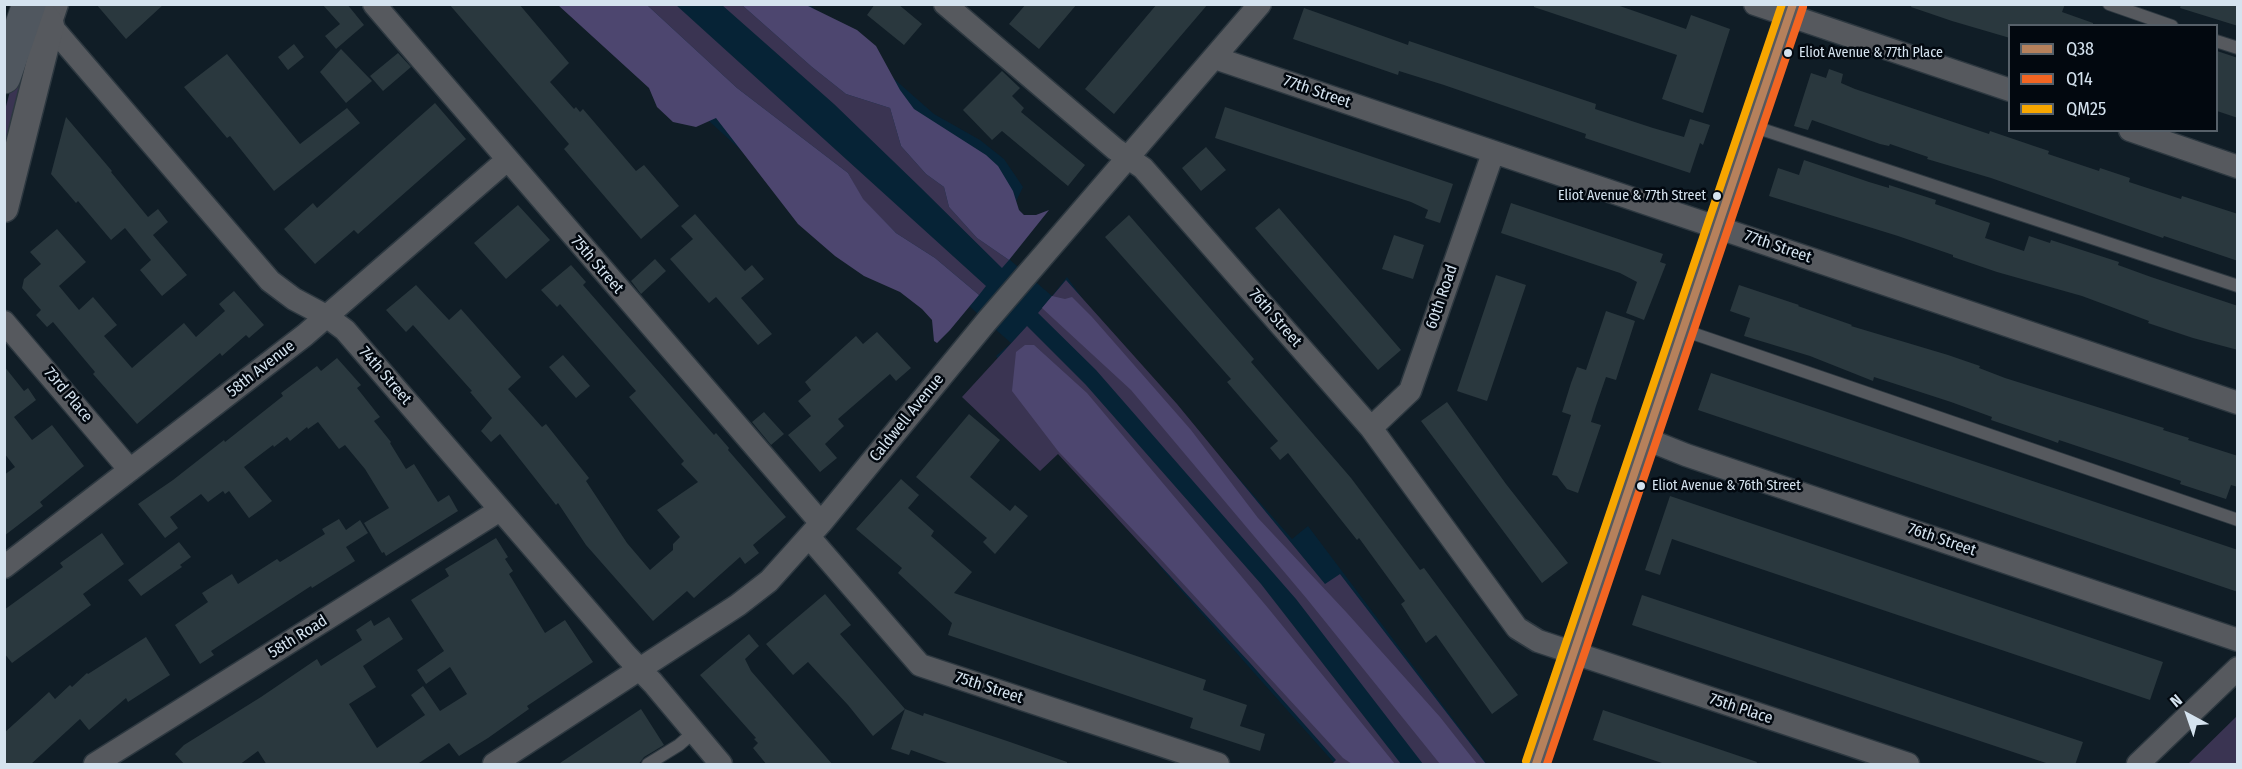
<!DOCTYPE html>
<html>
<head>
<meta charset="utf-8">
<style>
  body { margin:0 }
  #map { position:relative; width:2242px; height:769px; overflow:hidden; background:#101d26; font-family:"Fira Sans Condensed",sans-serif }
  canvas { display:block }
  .frame { position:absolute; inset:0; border:6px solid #d5e3ef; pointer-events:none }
  .legend { position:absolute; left:2008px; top:24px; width:210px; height:108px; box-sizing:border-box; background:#02080f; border:2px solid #566069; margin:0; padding:8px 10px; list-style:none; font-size:18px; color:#d5e3ef }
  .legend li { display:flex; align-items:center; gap:12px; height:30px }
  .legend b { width:30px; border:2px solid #566069 }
  .north { position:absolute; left:2158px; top:685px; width:60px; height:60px; -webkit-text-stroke:4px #02080f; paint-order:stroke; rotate:320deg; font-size:16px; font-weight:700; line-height:24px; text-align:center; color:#d5e3ef }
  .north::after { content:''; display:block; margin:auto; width:21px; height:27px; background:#d5e3ef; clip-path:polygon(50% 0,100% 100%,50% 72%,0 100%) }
</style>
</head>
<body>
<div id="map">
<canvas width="2242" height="769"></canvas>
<div class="frame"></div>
<ul class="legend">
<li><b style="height:8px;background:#b6815c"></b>Q38</li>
<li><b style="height:8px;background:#f26522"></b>Q14</li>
<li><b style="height:8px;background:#f7a600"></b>QM25</li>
</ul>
<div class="north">N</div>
</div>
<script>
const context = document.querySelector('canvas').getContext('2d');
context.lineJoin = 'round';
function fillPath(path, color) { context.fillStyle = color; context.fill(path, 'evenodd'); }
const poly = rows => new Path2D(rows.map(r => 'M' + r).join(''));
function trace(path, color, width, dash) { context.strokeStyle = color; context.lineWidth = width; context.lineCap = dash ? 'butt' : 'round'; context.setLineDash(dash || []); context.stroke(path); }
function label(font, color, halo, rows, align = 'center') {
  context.font = font + ' "Fira Sans Condensed",sans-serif'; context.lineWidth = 5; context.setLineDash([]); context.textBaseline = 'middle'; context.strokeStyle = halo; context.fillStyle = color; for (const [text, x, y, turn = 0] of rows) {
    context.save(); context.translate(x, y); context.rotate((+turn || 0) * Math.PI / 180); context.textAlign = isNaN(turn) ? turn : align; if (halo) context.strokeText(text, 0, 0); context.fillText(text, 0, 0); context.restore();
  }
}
const built = poly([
  [566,5,810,5,934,114,980,140,1004,159,1023,187,1012,210,1010,260,1052,296,1067,277,1116,345,1205,440,1292,539,1308,526,1487,764,1335,764,1163,570,1036,416,996,356,1011,343,969,306,788,193,654,71]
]);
const green = poly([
  [647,5,676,5,986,286,979,295,935,258,896,233,862,199,848,173,737,88],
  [722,5,742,5,812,67,846,94,890,108,901,146,926,174,944,187,949,207,977,238,1009,260,1002,268,920,187,834,104],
  [28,62,5,155,5,110,17,65],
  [1066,280,1177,404,1325,584,1340,574,1486,764,1423,764,1296,599,1096,370,1038,313],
  [1027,326,1086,385,1261,584,1401,764,1332,764,1336,760,1250,663,1058,454,1040,471,962,397],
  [2237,716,2237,764,2188,764]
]);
const forest = poly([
  [558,5,647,5,737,88,848,173,863,199,896,233,935,258,979,295,950,330,937,343,934,341,932,320,922,309,900,292,864,276,835,256,798,224,716,118,696,127,673,122,657,107,649,88],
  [742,5,806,5,857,30,876,46,900,90,914,109,986,155,998,166,1013,191,1019,210,1024,215,1036,215,1049,210,1009,260,977,238,949,207,944,187,926,174,901,146,890,108,846,94,812,67],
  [1052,296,1065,299,1072,297,1092,317,1191,430,1258,518,1347,613,1440,717,1477,764,1440,764,1307,599,1131,390,1042,308],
  [1025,345,1034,345,1087,393,1268,608,1395,764,1352,764,1343,758,1155,553,1058,451,1012,391,1016,352]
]);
const building = poly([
  [96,4,164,4,126,39],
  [322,4,347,4,364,25,336,49,325,36,340,24],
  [449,4,519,4,569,63,550,82,574,109,576,107,580,112,583,109,636,171,644,165,679,206,641,239,564,149,569,144],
  [875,4,898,4,922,24,904,45,867,15],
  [1026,4,1077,4,1039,49,1009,24],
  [1157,4,1208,4,1114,114,1085,89],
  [1534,4,1614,4,1686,29,1691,15,1730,29,1703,113,1662,99,1677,55,1534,7],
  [1912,4,2065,4,2062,12,2093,23,2093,26,2010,26,2010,38,1952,21,1911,7],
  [2181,4,2238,4,2238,26,2180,8],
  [1304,8,1408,45,1409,41,1581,99,1596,104,1595,109,1653,128,1684,137,1690,119,1710,125,1703,145,1700,143,1690,173,1585,138,1586,134,1444,85,1399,71,1398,75,1293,39],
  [294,44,304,57,288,70,278,57],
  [341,49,372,81,346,103,320,72],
  [2217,51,2238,58,2238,118,2217,111],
  [398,53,411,67,383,91,370,76],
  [227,54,300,144,347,108,360,123,274,191,230,136,227,138,184,87],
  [1829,69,1843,74,1841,83,1855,89,1989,134,1990,131,2034,146,2049,151,2048,154,2099,171,2100,168,2130,178,2129,182,2181,199,2182,196,2238,214,2238,261,2164,236,2163,238,1991,178,1927,159,1928,157,1890,144,1889,146,1880,144,1812,120,1808,130,1794,126,1811,73,1826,78],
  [1002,71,1020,88,1012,96,1024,108,1021,112,1085,165,1068,186,1002,131,992,140,963,110],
  [435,103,466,139,358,234,354,230,315,264,284,229,313,203,317,208],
  [1225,107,1453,184,1440,223,1425,218,1428,210,1411,202,1215,138],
  [66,117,112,171,111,172,148,217,158,209,168,222,153,235,187,275,162,296,140,270,151,260,125,228,111,240,78,201,76,203,51,174],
  [1206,147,1226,170,1201,191,1182,168],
  [1804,160,1869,182,1889,188,1889,185,1936,200,1935,204,1990,223,1985,238,2024,251,2029,236,2050,243,2051,240,2119,262,2118,265,2151,277,2238,306,2238,350,2193,338,2148,323,2149,321,2082,296,1997,272,1953,257,1953,255,1898,236,1769,196,1778,168,1799,175],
  [1511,203,1663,254,1660,262,1666,264,1644,320,1626,313,1637,282,1620,273,1501,233],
  [518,205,550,240,506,279,474,243],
  [1279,208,1401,350,1378,370,1255,228],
  [695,214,745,271,752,265,764,279,741,298,772,334,758,345,716,297,709,303,670,259,693,239,681,226],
  [1129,215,1254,359,1251,362,1351,478,1420,570,1424,568,1518,695,1492,714,1436,635,1426,643,1401,604,1405,601,1359,538,1357,540,1288,453,1280,460,1270,448,1278,441,1227,382,1231,379,1105,237],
  [57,229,86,262,59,286,79,310,93,297,117,325,104,336,132,368,184,323,196,337,225,311,219,304,234,291,264,325,249,338,246,335,222,356,220,353,137,424,93,374,95,372,53,322,47,327,36,315,41,310,22,288,24,279,41,264,30,252],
  [1394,235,1424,245,1413,279,1382,269],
  [655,259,666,271,641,294,631,281],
  [571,265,586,282,583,285,714,435,716,433,729,448,728,450,786,517,753,545,759,553,745,564,740,557,694,598,687,591,653,621,586,545,558,503,556,505,500,434,491,442,481,431,492,418,470,392,472,391,413,325,406,332,386,310,416,285,449,320,461,309,521,377,508,389,542,427,546,424,589,478,586,481,627,543,650,570,673,550,673,544,680,537,657,510,698,482,681,464,684,461,629,397,636,391,560,304,557,307,541,290],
  [1496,275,1526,285,1487,401,1457,391],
  [1739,285,1799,305,1798,306,1852,325,1851,326,1948,355,1980,366,1979,368,2005,378,2164,428,2163,430,2189,438,2188,440,2238,456,2238,487,2231,485,2226,499,2180,484,2181,481,2134,465,2059,440,2058,443,2050,440,1991,420,1992,417,1951,402,1874,377,1873,381,1810,356,1744,336,1750,318,1730,311],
  [1606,311,1635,321,1616,380,1606,377,1596,406,1591,422,1601,425,1578,493,1567,489,1557,476,1552,475,1571,415,1562,412,1571,383,1577,367,1586,370],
  [877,332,911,368,896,381,890,374,838,419,844,426,825,444,837,458,820,472,788,435,811,416,798,401,811,390,805,382,856,336,863,344],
  [563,355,590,386,576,398,549,367],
  [337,358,361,385,357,388,380,417,374,421,391,442,390,443,406,469,414,464,438,502,449,495,458,511,386,556,384,552,382,553,364,523,389,508,365,469,345,445,339,449,318,422,308,429,307,427,290,441,287,437,274,447,273,445,244,467,272,501,263,508,249,518,229,491,225,494,223,491,208,502,201,494,170,517,178,528,165,538,138,504,173,480,224,440,225,442,283,396,281,393,317,366,321,371],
  [4,366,24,391,28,388,36,400,14,417,32,440,52,425,84,466,40,502,43,506,4,536,4,475,15,467,4,453],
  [1711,373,2238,550,2238,592,1698,410],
  [1447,402,1506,484,1568,563,1542,583,1421,421],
  [764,412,784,434,771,445,752,422],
  [969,414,1000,440,970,477,1010,511,1015,505,1028,516,995,554,983,542,987,538,916,477],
  [901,479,919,495,908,508,934,531,931,536,972,572,954,593,1206,680,1203,690,1247,705,1240,726,1265,734,1260,751,1190,728,1193,718,948,635,952,623,898,573,902,568,856,529],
  [1670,496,2163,662,2150,700,1672,539,1660,575,1645,570],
  [339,519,346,530,360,520,368,533,346,547,355,561,312,588,311,586,211,651,214,655,200,664,175,625,208,602,202,593,232,574,238,584,277,559,280,562,325,534,322,529],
  [102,533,124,564,83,594,91,605,12,663,4,653,4,610,63,567,60,563],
  [496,538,508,557,505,559,513,571,509,574,545,633,565,620,593,662,527,706,529,709,488,738,459,756,449,743,416,765,267,765,258,751,239,765,185,765,175,754,184,745,261,697,317,659,321,666,362,640,356,630,371,620,374,626,389,617,403,639,363,666,376,687,349,704,377,748,425,715,411,695,423,686,440,711,467,694,450,667,426,684,417,670,444,651,411,600,449,576,445,569],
  [179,542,191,557,180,565,182,567,141,596,128,580],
  [825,594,851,625,840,634,905,709,873,736,848,705,808,662,793,675,766,644],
  [1642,595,2083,742,2075,765,2052,765,1632,625],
  [749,634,759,646,745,659,751,671,833,765,767,765,753,748,758,743,754,739,756,738,700,675],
  [146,637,170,675,128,702,126,698,89,730,80,719,30,765,4,765,4,733,35,705,49,692,55,699,70,685,72,687,87,673,88,674],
  [641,709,664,745,644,757,638,765,557,765],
  [905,709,923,716,924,713,1010,742,1067,762,1067,765,953,765,911,750,909,755,891,749],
  [1603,710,1757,762,1756,765,1668,765,1593,740]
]);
const service = poly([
  [2109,4,2172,26],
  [2216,41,2238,48],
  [1752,126,2238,286],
  [1683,330,2238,520],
  [648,764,679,745,694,732]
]);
const minor = poly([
  [57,4,50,25,270,281,294,299,326,316,345,330,626,655,653,683,721,764],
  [374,4,821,523],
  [945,4,1115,149,1143,168,1371,428,1517,628,1538,641,1908,764],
  [1755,4,2010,90],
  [1215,58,2238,403],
  [2130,130,2238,167],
  [4,322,130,470],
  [1371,428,1410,391,1493,153],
  [1646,439,1686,455,2238,640],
  [809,537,920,665,1218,764],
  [4,567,305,335,507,160],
  [95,764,500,510],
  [494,764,738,605,769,581,821,523,987,321,1260,4],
  [1536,764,1793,4],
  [2138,764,2238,668]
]);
const tertiary = poly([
  [4,208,50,25,34,4]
]);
const motorway = poly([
  [4,77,29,4]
]);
const bus1 = poly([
  [1536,764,1793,4]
]);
const bus2 = poly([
  [1547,764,1803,7]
]);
const bus3 = poly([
  [1526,761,1782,4]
]);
const markers = [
  [1788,53,5,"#d5e3ef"],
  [1717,196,5,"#d5e3ef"],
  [1641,486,5,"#d5e3ef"]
];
const busNames = [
  ["Eliot Avenue & 77th Place",1799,53],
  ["Eliot Avenue & 77th Street",1706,196,"right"],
  ["Eliot Avenue & 76th Street",1652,486]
];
const streetNames = [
  ["77th Street",1317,92,19],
  ["77th Street",1778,247,19],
  ["75th Street",597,265,49],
  ["60th Road",1442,297,-71],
  ["76th Street",1275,318,49],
  ["58th Avenue",261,369,-38],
  ["74th Street",385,376,49],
  ["73rd Place",68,395,50],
  ["Caldwell Avenue",907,418,-51],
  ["76th Street",1942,540,19],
  ["58th Road",298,637,-32],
  ["75th Street",989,688,18],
  ["75th Place",1741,709,18]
];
fillPath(built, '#062336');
fillPath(green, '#3a3452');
fillPath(forest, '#4d466f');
fillPath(building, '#2a383e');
trace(service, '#2d3840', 14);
trace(minor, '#2d3840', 25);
trace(tertiary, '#2d3840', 31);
trace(motorway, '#2d3840', 35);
trace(service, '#56595e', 12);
trace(minor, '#56595e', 22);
trace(tertiary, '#56595e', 28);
trace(motorway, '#50575f', 33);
trace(bus1, '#b6815c', 8);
trace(bus2, '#f26522', 8);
trace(bus3, '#f7a600', 8);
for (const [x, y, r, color] of markers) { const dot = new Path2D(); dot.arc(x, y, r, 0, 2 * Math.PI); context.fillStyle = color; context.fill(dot); trace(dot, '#02080f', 2); }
label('14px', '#d5e3ef', '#02080f', busNames, 'left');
label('16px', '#d5e3ef', '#02080f', streetNames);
</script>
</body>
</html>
